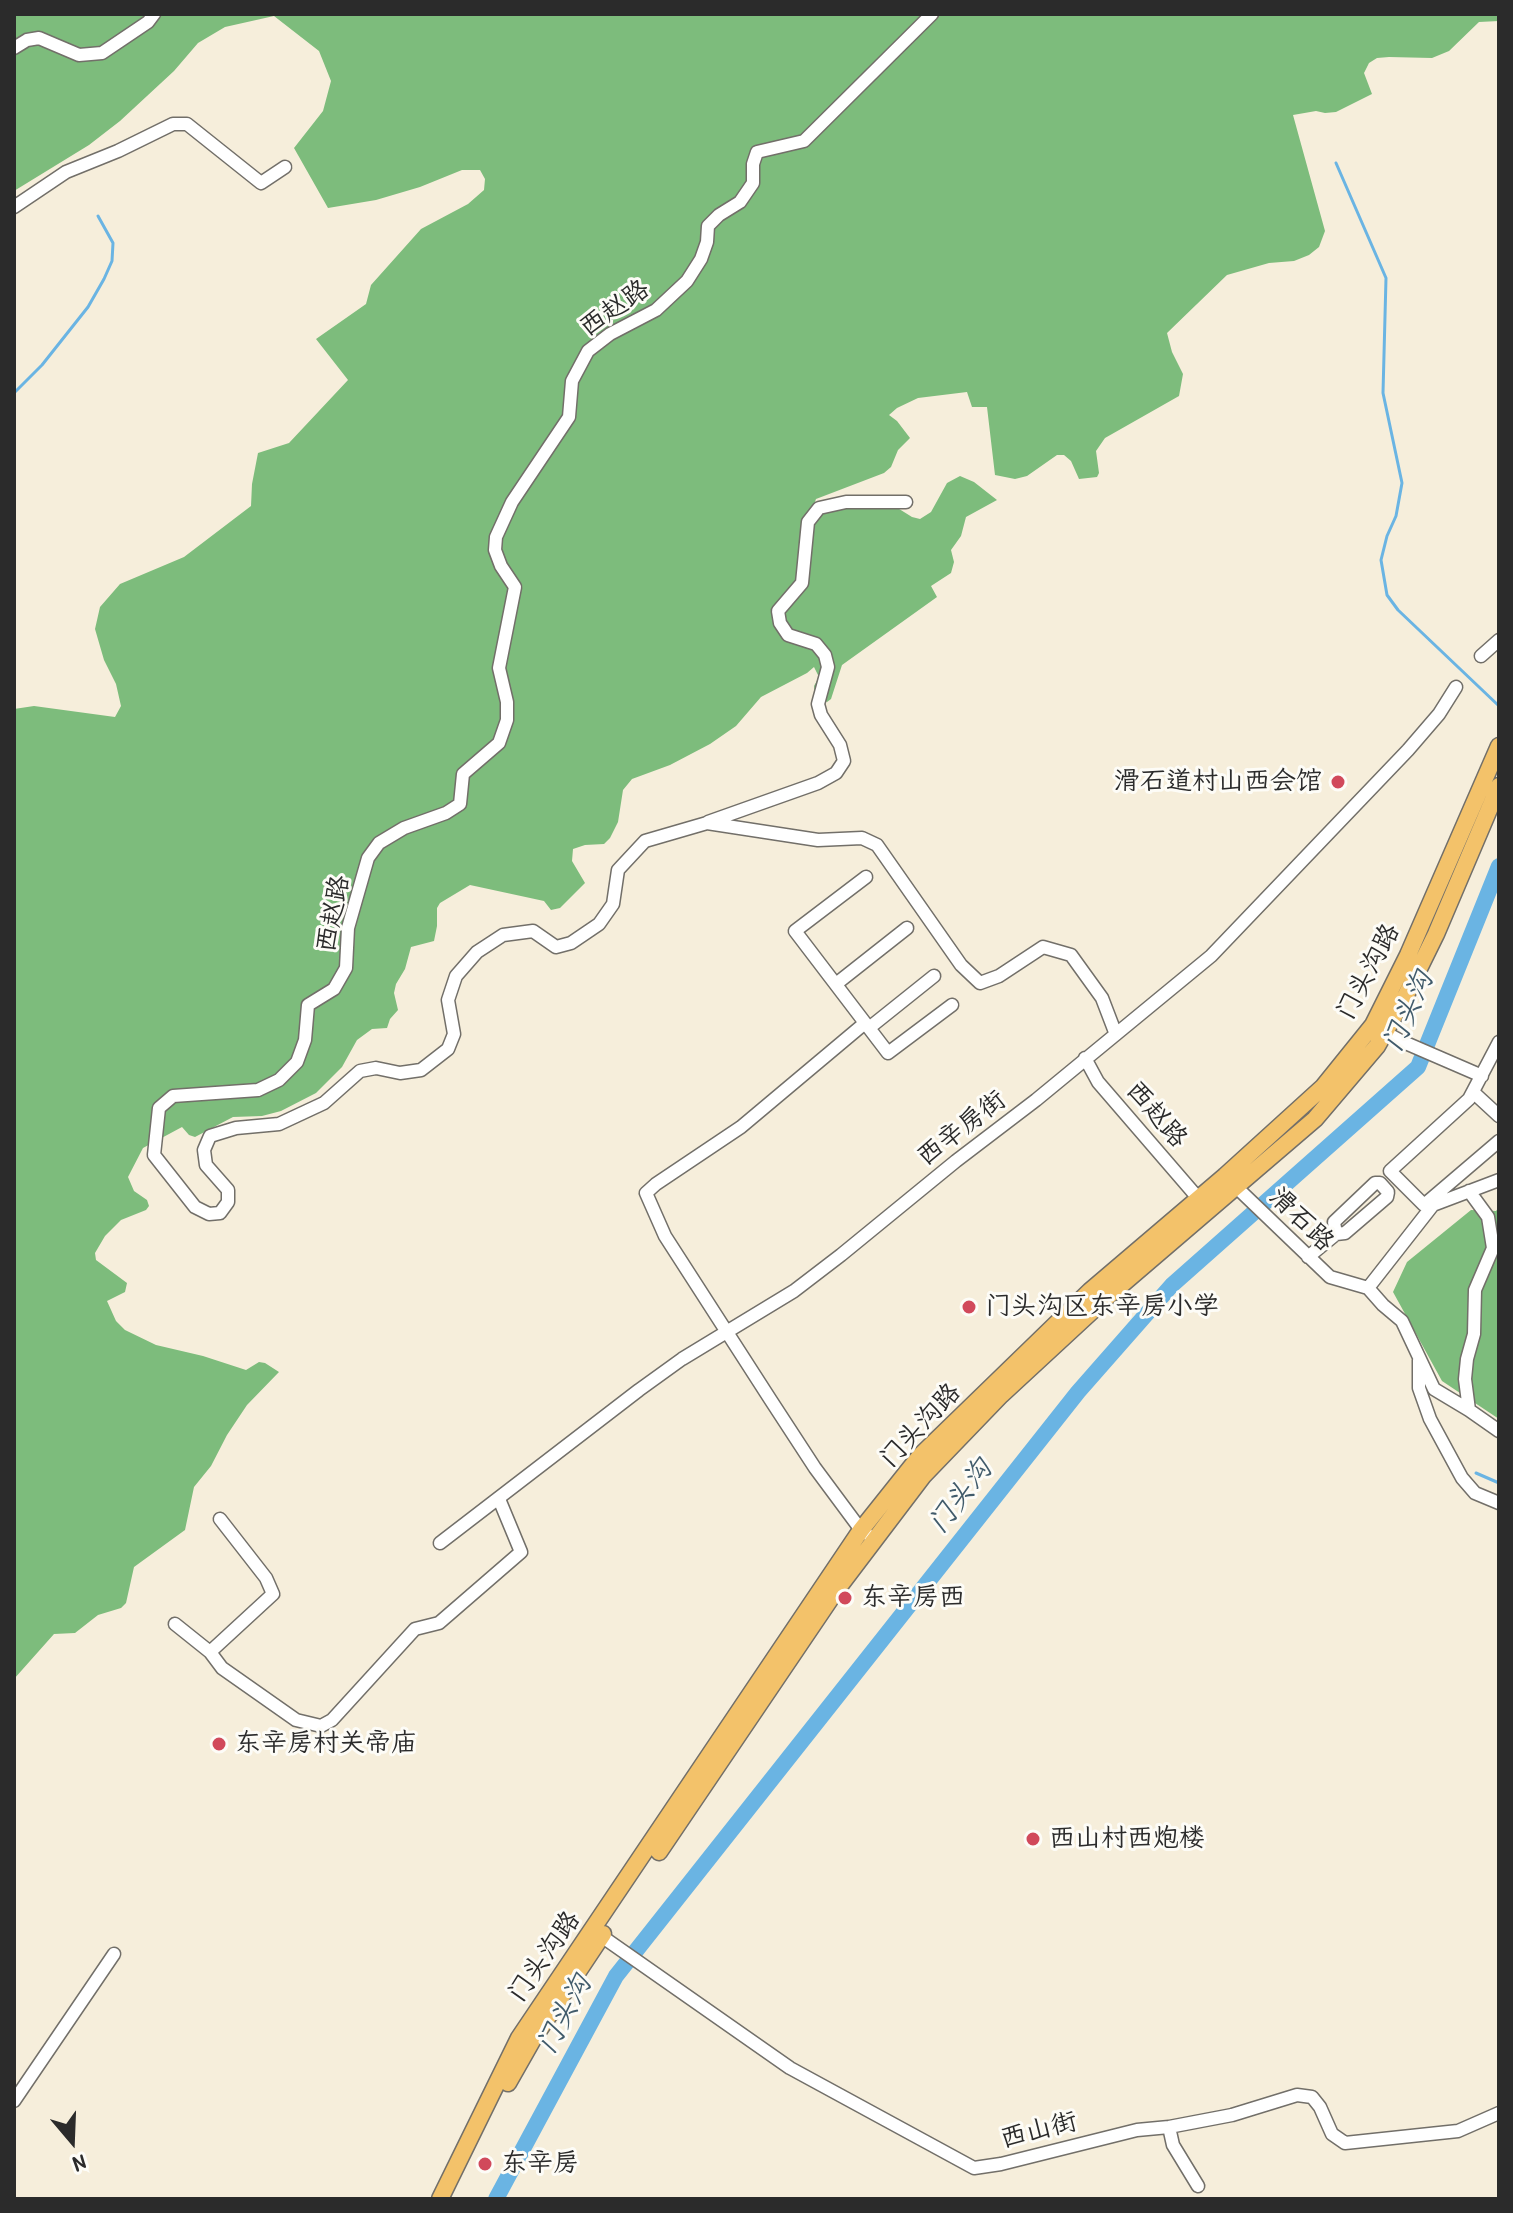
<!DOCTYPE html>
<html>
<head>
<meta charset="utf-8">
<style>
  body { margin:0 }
  #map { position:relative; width:1513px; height:2213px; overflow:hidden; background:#f6eedb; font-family:"Patrick Hand",sans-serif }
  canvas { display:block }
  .frame { position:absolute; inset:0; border:16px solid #2b2b2b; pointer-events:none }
  .north { position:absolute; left:32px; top:2101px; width:80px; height:80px; -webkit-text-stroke:6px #fdfcf7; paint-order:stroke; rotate:161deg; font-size:22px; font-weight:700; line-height:32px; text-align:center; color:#2b2b2b }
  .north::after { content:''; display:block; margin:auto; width:28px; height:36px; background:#2b2b2b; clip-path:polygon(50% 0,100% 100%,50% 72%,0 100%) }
</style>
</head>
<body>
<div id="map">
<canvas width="1513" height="2213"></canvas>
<div class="frame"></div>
<div class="north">N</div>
</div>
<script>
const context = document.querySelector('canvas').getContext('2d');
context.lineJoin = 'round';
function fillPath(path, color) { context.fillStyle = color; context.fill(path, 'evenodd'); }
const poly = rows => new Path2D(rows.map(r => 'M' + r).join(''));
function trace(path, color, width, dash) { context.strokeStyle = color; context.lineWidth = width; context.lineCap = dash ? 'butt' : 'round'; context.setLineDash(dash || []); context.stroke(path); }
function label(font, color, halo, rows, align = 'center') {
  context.font = font + ' "Patrick Hand","LXGW WenKai TC",sans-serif'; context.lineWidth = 6; context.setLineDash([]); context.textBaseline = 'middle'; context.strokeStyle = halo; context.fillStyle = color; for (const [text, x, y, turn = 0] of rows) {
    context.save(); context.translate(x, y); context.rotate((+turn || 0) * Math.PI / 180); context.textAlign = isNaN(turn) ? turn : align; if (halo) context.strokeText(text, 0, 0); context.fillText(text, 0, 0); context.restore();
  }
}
const forest = poly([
  [14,14,1499,14,1499,21,1479,22,1449,51,1432,58,1389,57,1377,58,1369,63,1364,73,1372,94,1336,112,1325,113,1316,111,1293,115,1325,231,1319,247,1309,255,1294,261,1269,263,1227,275,1167,333,1172,352,1183,374,1179,396,1105,438,1096,451,1099,473,1097,477,1079,479,1071,461,1064,455,1057,455,1027,476,1015,479,995,475,987,407,972,407,967,392,918,398,897,408,889,415,897,421,910,438,898,450,891,467,884,473,816,499,813,507,888,502,912,517,920,519,931,512,947,483,960,476,974,482,997,500,966,517,961,536,951,550,954,562,951,573,931,586,937,597,842,665,831,699,827,702,815,696,814,686,819,677,814,667,807,673,761,697,736,726,710,744,670,765,632,779,623,790,618,822,610,838,604,844,585,845,573,849,572,861,585,883,560,908,551,910,544,901,470,885,440,903,437,908,437,926,434,941,411,947,405,969,396,984,394,993,398,1010,390,1019,387,1028,372,1029,357,1040,342,1067,316,1093,281,1111,262,1116,233,1117,195,1137,189,1135,182,1127,143,1148,128,1177,134,1191,147,1200,149,1206,146,1210,121,1220,105,1236,95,1253,96,1260,127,1283,125,1292,107,1301,116,1321,125,1330,156,1345,203,1356,246,1370,259,1362,265,1363,279,1372,247,1405,227,1435,211,1466,194,1487,185,1530,134,1567,126,1603,121,1608,98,1615,75,1633,54,1634,14,1679,14,709,34,706,115,717,121,706,116,684,104,660,95,629,100,607,120,584,184,557,251,506,252,484,258,453,289,443,348,380,316,339,366,304,371,285,421,229,468,204,484,190,485,179,480,170,462,170,420,187,376,200,328,208,294,148,323,111,331,81,319,51,274,16,225,27,198,43,174,71,120,121,89,145,14,191],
  [1499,1207,1499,1419,1442,1381,1393,1292,1407,1262,1471,1210,1496,1211]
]);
const stream = poly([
  [1336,163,1386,278,1383,393,1402,483,1396,516,1387,536,1381,560,1387,595,1398,610,1499,706],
  [14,393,42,365,88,307,104,279,112,261,113,243,98,216],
  [1476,1473,1499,1483]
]);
const river = poly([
  [496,2199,616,1976,1078,1392,1172,1285,1418,1067,1499,866]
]);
const minor = poly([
  [932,14,804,141,757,152,753,164,753,183,740,202,719,215,708,226,707,242,701,259,687,281,656,310,610,334,588,351,572,381,569,417,512,502,496,537,495,550,501,566,515,587,499,668,507,702,507,720,499,743,463,774,460,804,446,813,404,828,379,843,368,858,348,928,346,968,334,989,308,1005,305,1040,297,1062,279,1080,258,1090,173,1096,159,1108,154,1155,195,1207,209,1214,220,1213,228,1202,228,1190,206,1165,204,1150,210,1136,236,1128,279,1124,324,1103,360,1071,376,1068,400,1073,421,1070,448,1049,454,1034,448,1000,456,976,477,952,503,935,533,931,556,947,571,943,599,924,613,904,618,870,645,841,707,823,818,840,862,838,877,845,961,965,980,983,999,976,1043,947,1071,955,1102,998,1115,1032],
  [14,48,27,40,39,38,79,55,102,53,148,22,154,14],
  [14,207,66,172,118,151,173,124,187,124,261,183,285,167],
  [1481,656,1499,640],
  [708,822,818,783,836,773,844,761,840,745,821,715,818,704,828,667,825,655,816,644,788,635,780,623,778,611,802,583,808,522,819,508,846,502,906,502],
  [866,877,795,931,888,1053,952,1005],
  [836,984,907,928],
  [865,1023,741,1127,656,1184,646,1193,665,1236,770,1399,815,1468,861,1530,867,1534],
  [869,1028,934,976],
  [1379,1029,1401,1041,1482,1076],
  [1499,1042,1469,1099,1390,1171,1424,1205,1499,1141],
  [1085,1058,1098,1082,1198,1198],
  [1473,1092,1499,1116],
  [1231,1182,1330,1277,1368,1288,1433,1205,1499,1180],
  [1469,1191,1488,1217,1493,1248,1475,1290,1474,1334,1467,1359,1465,1379,1469,1410,1499,1431],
  [1308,1257,1336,1234,1345,1233,1387,1197,1388,1192,1380,1183,1375,1183,1334,1222,1336,1234],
  [1368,1288,1383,1305,1402,1321,1434,1389,1469,1410],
  [1419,1360,1419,1388,1430,1419,1462,1478,1475,1493,1499,1503],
  [440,1543,639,1390,682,1359,794,1291,841,1255,956,1161,1036,1100,1211,956,1408,750,1439,714,1456,687],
  [175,1624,210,1652,222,1668,296,1720,321,1726,332,1720,415,1629,439,1623,521,1552,499,1499],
  [210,1652,273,1594,266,1578,220,1519],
  [597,1933,790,2068,974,2168,1001,2164,1137,2130,1169,2127,1232,2115,1297,2095,1312,2097,1320,2107,1332,2134,1345,2143,1458,2131,1499,2113],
  [14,2101,114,1954],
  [1169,2127,1173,2145,1198,2186]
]);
const major = poly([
  [659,1852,835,1592,923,1476,1001,1395,1106,1298,1315,1119,1377,1046,1406,995,1436,934,1499,786],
  [508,2083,533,2039,603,1934],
  [440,2199,519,2038,861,1530,920,1456,1090,1291,1225,1176,1323,1087,1373,1025,1408,955,1499,746]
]);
const markers = [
  [1338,782,8,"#d1495b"],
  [969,1307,8,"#d1495b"],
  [845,1598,8,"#d1495b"],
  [219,1744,8,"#d1495b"],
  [1033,1839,8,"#d1495b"],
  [485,2164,8,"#d1495b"]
];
const streetNames = [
  ["西赵路",615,309,-35],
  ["西赵路",334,914,-79],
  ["门头沟路",1369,972,-62],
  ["西赵路",1156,1115,49],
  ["西辛房街",962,1129,-38],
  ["滑石路",1301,1220,44],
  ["门头沟路",921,1426,-47],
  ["门头沟路",545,1957,-55],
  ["西山街",1039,2131,-14]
];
const poiNames = [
  ["滑石道村山西会馆",1322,782,"right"],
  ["门头沟区东辛房小学",985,1307],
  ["东辛房西",861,1598],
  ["东辛房村关帝庙",235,1744],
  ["西山村西炮楼",1049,1839],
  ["东辛房",501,2164]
];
const waterNames = [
  ["门头沟",1409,1012,-66],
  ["门头沟",961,1497,-52],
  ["门头沟",565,2015,-62]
];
fillPath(forest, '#7dbc7c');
trace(stream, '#6ab4e3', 3);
trace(river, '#6ab4e3', 16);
trace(minor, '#726f69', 15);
trace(major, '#726f69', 19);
trace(minor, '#fff', 12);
trace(major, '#f3c26a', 16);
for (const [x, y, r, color] of markers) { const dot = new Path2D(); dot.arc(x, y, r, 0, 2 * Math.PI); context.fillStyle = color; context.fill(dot); trace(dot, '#fdfcf7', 3); }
label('26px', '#2b2b2b', '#fdfcf7', streetNames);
label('26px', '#2b2b2b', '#fdfcf7', poiNames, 'left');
label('italic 28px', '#415b6b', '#fdfcf7', waterNames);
</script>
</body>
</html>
